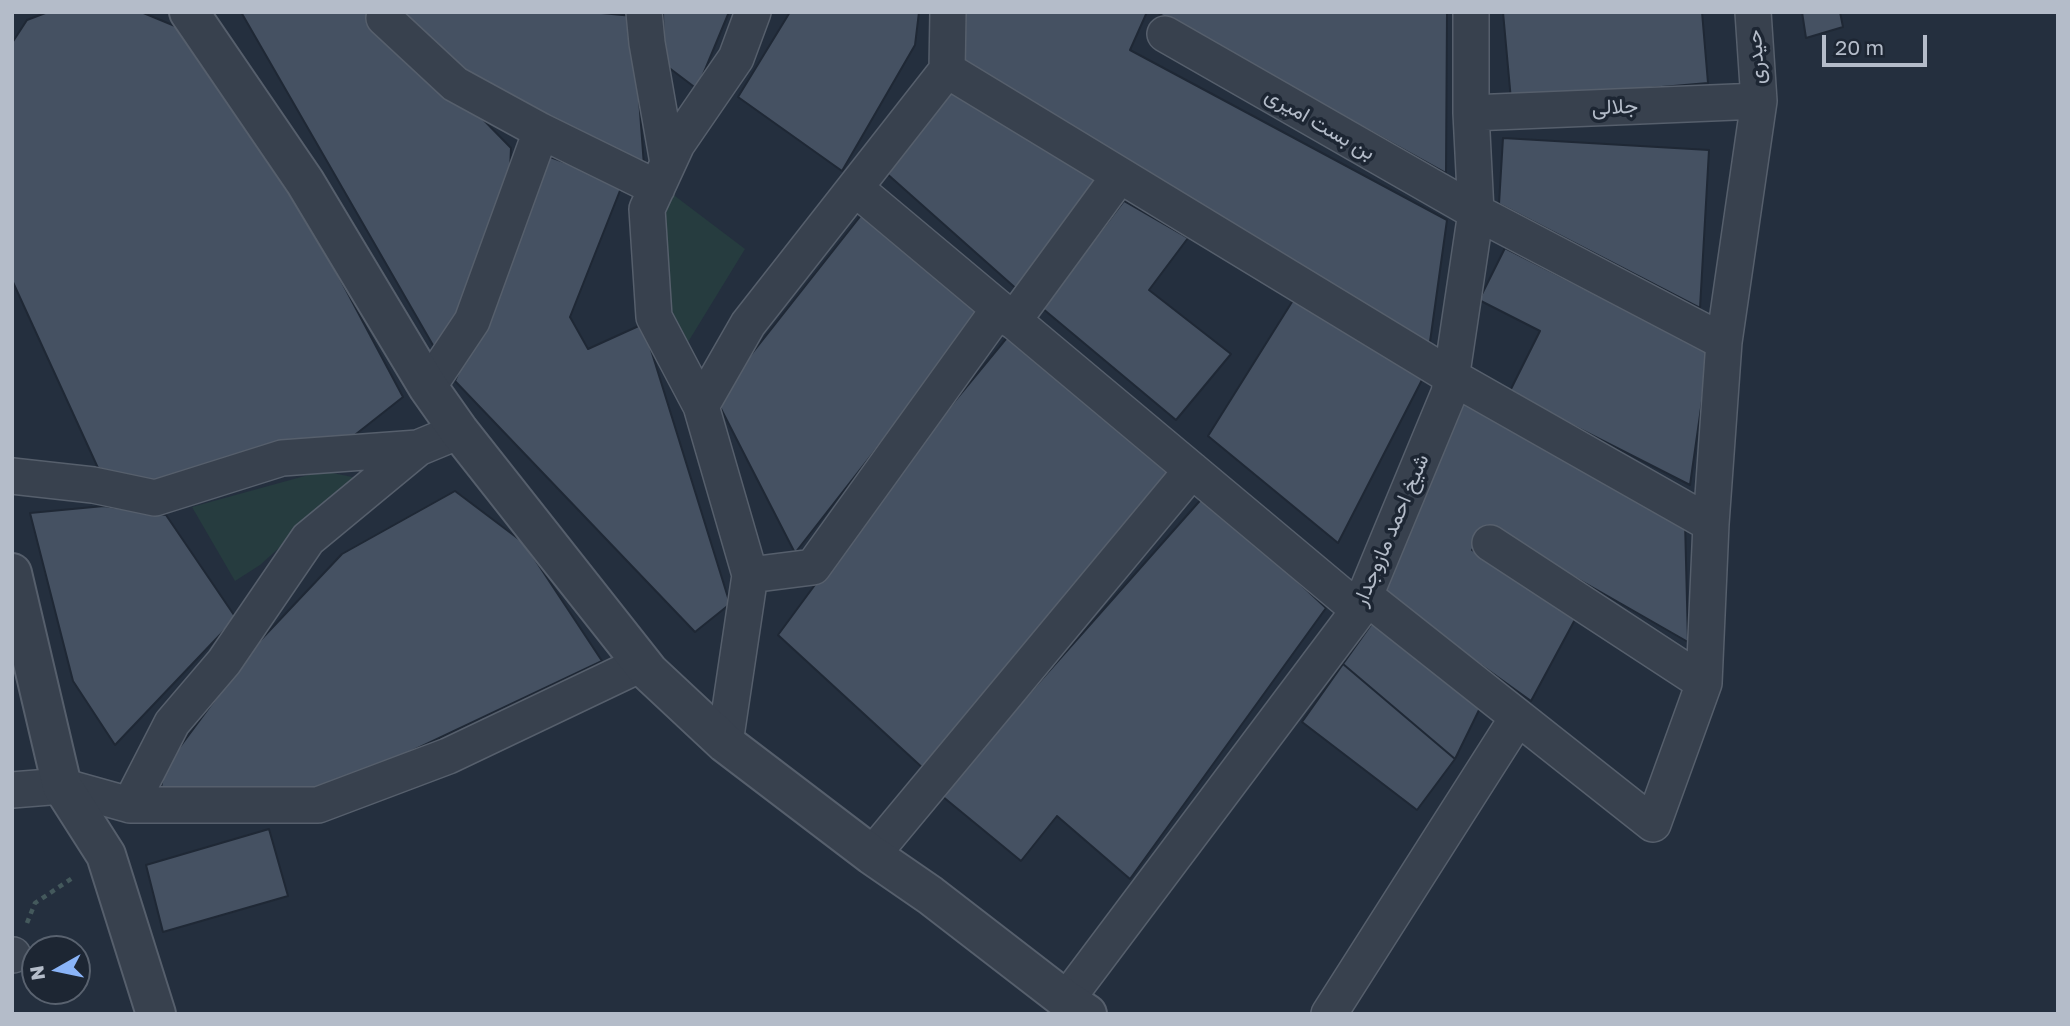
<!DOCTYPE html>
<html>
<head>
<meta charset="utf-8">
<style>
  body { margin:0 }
  #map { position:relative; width:2070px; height:1026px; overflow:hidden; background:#242f3e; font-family:"Golos Text",sans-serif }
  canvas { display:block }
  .frame { position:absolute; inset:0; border:14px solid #b4bcc9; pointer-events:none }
  .north { position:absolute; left:21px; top:935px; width:70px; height:70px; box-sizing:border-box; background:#1d2633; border:2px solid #59626f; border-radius:50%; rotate:261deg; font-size:19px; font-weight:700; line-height:28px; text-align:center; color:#b4bcc9 }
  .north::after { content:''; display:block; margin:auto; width:24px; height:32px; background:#8ab4f8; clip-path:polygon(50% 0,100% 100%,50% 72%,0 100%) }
  .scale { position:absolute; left:1822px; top:35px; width:105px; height:32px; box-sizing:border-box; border:4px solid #b4bcc9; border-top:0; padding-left:9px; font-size:21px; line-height:24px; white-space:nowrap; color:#b4bcc9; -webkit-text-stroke:5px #1d2633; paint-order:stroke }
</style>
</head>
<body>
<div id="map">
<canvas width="2070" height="1026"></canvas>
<div class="frame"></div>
<div class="north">N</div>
<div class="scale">20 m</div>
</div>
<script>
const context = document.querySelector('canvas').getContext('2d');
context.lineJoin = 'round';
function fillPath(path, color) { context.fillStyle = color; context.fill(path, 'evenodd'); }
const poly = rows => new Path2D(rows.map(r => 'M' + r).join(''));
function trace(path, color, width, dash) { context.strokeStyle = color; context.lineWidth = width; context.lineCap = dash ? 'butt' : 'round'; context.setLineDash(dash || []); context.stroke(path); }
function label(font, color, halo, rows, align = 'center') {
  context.font = font + ' "Golos Text",Vazirmatn,sans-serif'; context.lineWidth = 7; context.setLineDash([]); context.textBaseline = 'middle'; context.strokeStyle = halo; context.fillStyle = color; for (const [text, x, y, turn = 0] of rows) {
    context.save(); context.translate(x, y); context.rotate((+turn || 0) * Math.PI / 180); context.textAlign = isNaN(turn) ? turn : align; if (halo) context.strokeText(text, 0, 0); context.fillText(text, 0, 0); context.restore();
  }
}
const green = poly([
  [671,193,745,249,685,347,662,294,662,225],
  [323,471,357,478,260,565,235,581,192,507]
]);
const building = poly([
  [48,12,141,12,187,31,305,213,403,397,351,438,154,487,98,468,12,280,12,43,27,20,48,12],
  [241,12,378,12,511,148,509,194,474,305,434,347,241,12],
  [387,12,591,12,633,16,644,166,474,81,387,12],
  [663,12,729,12,697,89,664,64,663,12],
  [790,12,919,12,915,45,842,171,738,97,790,12],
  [965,12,1147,12,1130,50,1447,220,1429,349,962,60,965,12],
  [1156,12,1447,12,1446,173,1156,12],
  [1503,12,1702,12,1708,83,1511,100,1503,12],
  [1802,12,1840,12,1843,27,1806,38,1802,12],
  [957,86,1103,178,1020,292,885,172,957,86],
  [1503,138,1709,150,1700,308,1499,204,1503,138],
  [550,157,623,183,570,317,588,349,643,324,730,604,695,632,455,381,550,157],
  [1124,201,1188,238,1149,290,1231,354,1176,420,1042,308,1124,201],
  [866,209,983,312,795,553,716,399,866,209],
  [1505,248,1709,352,1690,485,1509,393,1540,331,1479,300,1505,248],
  [1297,294,1424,376,1338,543,1208,436,1297,294],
  [1010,334,1171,469,925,770,778,635,912,453,1010,334],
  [1460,391,1685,521,1688,642,1487,527,1472,550,1578,614,1531,701,1377,590,1460,391],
  [455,491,524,543,602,661,344,783,271,795,160,793,165,767,255,646,342,554,455,491],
  [1205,495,1326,608,1130,879,1057,816,1021,861,942,796,972,758,1205,495],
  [104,506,166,515,236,618,115,745,73,681,30,513,104,506],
  [1373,622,1480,708,1455,759,1343,664,1373,622],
  [1343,664,1455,759,1417,810,1302,722,1343,664],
  [269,829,288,896,163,932,146,865,269,829]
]);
const path = poly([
  [27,923,35,903,74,877]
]);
const minor = poly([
  [644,12,647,43,668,163],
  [384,18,455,84,541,131],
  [1165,34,1476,212,1724,342],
  [947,70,1452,377,1711,524],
  [1471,113,1759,101],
  [855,188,1359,610],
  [1013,321,1120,175],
  [428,387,472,321,541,131,657,188],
  [701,406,654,317,647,209,677,144,736,58,753,12],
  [12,476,93,485,155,498,282,458,418,448],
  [1490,543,1704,683],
  [750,575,813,567,999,309],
  [1365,596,1653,824,1704,683,1711,524,1724,342,1759,101,1753,12],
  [725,743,750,575,701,406,748,324,947,70,948,12],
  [12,790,62,786,130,805,172,723,224,662,308,539,418,448,459,431],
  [130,805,318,805,448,756,641,664],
  [872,855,1192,470],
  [12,955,13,955],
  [1066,1000,1359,610,1449,393,1476,212,1471,113,1471,12],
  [1329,1014,1518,717]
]);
const tertiary = poly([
  [189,12,305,182,428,387,459,431,649,672,725,743,872,855,930,895,1066,1000,1087,1014],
  [12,573,62,786,106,855,156,1014]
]);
const streetNames = [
  ["حیدری",1756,57,-94],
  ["جلالی",1615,107,-2],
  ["بن بست امیری",1320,124,30],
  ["شیخ احمد مازوجدار",1391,530,-67]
];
fillPath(green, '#263c3f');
fillPath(building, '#455162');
trace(building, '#1f2835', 2);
trace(minor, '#565f6c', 38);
trace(tertiary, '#565f6c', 42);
trace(path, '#44595c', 4.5, [5, 5]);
trace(minor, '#38414e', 35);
trace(tertiary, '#38414e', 38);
label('21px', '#b4bcc9', '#1d2633', streetNames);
</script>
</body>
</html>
